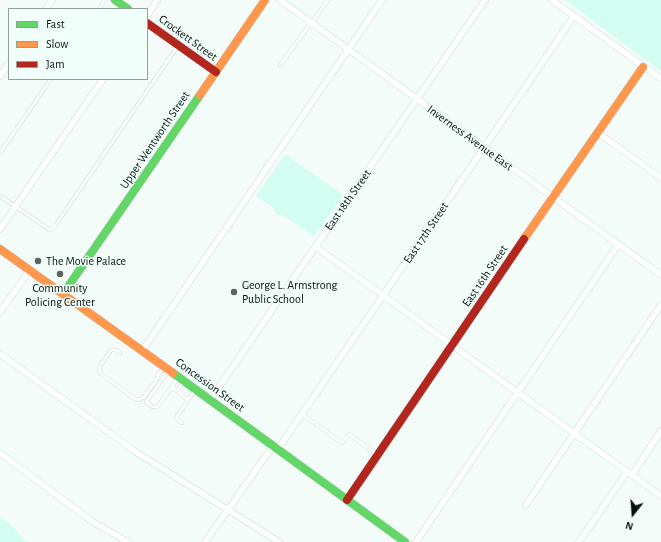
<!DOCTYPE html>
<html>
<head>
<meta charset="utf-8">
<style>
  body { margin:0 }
  #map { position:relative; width:661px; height:542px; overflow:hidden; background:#f4fcf9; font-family:"Alegreya Sans",sans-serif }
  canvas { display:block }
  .legend { position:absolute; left:8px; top:8px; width:140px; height:72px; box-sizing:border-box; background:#f0fffa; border:1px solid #949f9c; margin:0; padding:5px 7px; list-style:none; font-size:12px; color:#0b100e }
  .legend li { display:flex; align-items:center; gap:8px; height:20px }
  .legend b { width:20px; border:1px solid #949f9c }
  .north { position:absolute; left:613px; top:494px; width:40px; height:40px; -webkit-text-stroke:3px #f0fffa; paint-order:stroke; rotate:197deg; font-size:11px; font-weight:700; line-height:16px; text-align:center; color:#0b100e }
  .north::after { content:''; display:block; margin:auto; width:14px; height:18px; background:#0b100e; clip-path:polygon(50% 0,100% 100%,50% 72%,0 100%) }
</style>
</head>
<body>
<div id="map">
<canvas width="661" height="542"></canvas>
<ul class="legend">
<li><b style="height:5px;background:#63d668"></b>Fast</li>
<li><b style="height:5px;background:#ff974d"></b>Slow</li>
<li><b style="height:5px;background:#b3261e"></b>Jam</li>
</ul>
<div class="north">N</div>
</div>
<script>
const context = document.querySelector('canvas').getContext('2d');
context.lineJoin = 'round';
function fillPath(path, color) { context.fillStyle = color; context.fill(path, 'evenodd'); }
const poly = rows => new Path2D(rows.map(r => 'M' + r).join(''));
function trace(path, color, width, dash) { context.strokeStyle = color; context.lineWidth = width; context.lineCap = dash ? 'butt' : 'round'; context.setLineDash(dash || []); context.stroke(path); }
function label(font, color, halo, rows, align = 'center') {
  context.font = font + ' "Alegreya Sans",sans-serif'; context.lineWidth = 3; context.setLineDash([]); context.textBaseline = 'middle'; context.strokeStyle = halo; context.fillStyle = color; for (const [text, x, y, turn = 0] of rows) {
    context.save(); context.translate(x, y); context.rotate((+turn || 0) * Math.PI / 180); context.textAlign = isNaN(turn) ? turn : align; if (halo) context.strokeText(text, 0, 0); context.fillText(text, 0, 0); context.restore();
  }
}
const green = poly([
  [565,0,661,0,661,71,640,56],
  [285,154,343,195,314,237,282,214,281,216,277,215,274,211,275,209,256,196],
  [0,518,6,520,26,542,0,542]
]);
const lane = poly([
  [99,9,105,0],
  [280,65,328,0],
  [0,153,51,79],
  [0,196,50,230,55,226,177,47],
  [120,353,116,350,111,350,100,366,99,370,100,373,135,399,139,400,144,397,156,381,158,375,163,368],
  [169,370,146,402,153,407,157,407,172,387],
  [183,382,177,391,188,400,195,390],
  [177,391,172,387,178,378],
  [302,414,342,443,349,434,378,455],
  [182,423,176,418,188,400]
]);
const street = poly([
  [280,0,661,275],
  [552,0,661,79],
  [46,9,52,0],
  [147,16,157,0],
  [0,76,9,63],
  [597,132,661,178],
  [0,229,103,79],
  [316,247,661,496],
  [0,312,30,270],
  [142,351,382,0],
  [0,354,136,452,279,542],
  [210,400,485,0],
  [278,449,574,16],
  [0,453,93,522,128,542],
  [632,475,661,431],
  [526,505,661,305],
  [205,542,273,446],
  [416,542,618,245],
  [579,542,627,472]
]);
const fast = poly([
  [115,0,128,9],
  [63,294,200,95],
  [173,373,405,542]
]);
const slow = poly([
  [200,95,265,0],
  [524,239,643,67],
  [0,249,173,373]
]);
const jam = poly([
  [147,23,216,72],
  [347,500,524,239]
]);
const markers = [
  [38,261,4,"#5d6360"],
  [60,274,4,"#5d6360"],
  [234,292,4,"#5d6360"]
];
const streetNames = [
  ["Crockett Street",188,38,36],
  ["Inverness Avenue East",470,138,36],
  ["Upper Wentworth Street",155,140,-56],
  ["East 18th Street",348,200,-55],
  ["East 17th Street",426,233,-56],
  ["East 16th Street",485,276,-56],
  ["Concession Street",210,385,36]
];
const poiNames = [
  ["The Movie Palace",46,261],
  ["George L. Armstrong",242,285],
  ["Public School",242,299],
  ["Community",60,288,"center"],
  ["Policing Center",60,302,"center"]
];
fillPath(green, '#d4fdf1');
trace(lane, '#d0d6d4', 4);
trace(street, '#d0d6d4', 7);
trace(fast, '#d0d6d4', 9);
trace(slow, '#d0d6d4', 9);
trace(jam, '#d0d6d4', 9);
trace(lane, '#fdfffe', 3);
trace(street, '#fdfffe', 6);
trace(fast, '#63d668', 8);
trace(slow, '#ff974d', 8);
trace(jam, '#b3261e', 8);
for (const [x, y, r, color] of markers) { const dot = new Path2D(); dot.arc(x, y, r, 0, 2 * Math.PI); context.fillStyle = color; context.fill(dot); trace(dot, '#f0fffa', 1.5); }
label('12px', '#0b100e', '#f0fffa', streetNames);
label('12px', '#0b100e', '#f0fffa', poiNames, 'left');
</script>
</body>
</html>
